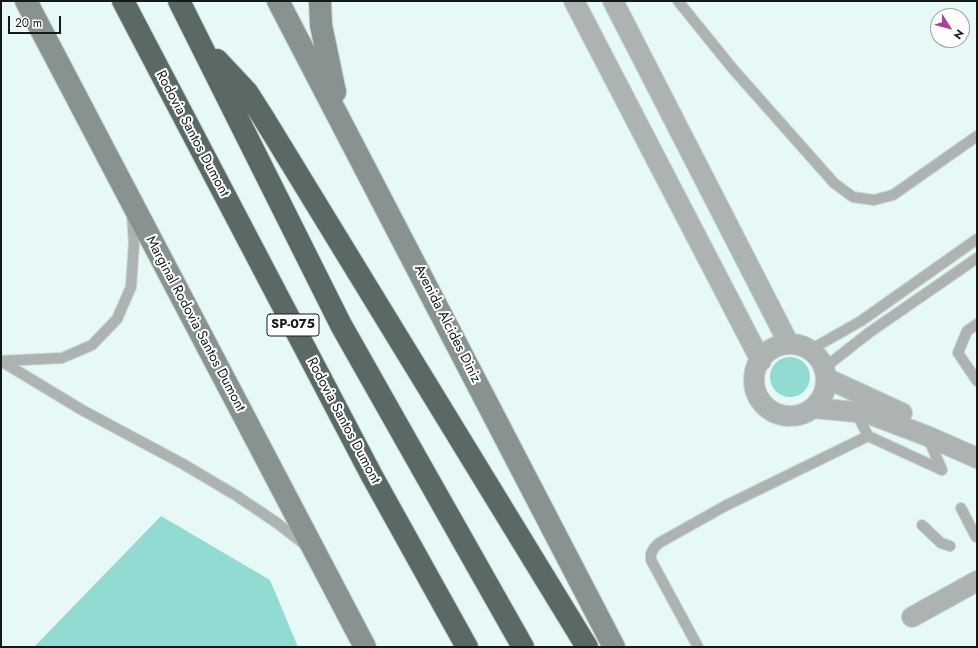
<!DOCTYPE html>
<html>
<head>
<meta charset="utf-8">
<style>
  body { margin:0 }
  #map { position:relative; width:978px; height:648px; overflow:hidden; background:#e7f9f6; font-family:Jost,sans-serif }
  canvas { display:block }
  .frame { position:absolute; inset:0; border:2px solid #141a19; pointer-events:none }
  .north { position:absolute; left:930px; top:8px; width:40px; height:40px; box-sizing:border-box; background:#fff; border:1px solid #a1a3a3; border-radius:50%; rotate:126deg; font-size:11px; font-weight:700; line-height:16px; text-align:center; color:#141a19 }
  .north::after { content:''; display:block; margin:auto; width:14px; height:18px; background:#ae3e9b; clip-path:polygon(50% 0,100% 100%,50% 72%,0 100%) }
  .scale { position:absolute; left:8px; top:16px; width:53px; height:18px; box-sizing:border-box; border:2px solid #141a19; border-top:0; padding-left:5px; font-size:12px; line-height:14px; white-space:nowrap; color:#141a19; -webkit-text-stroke:3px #fff; paint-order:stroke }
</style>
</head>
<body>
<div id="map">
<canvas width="978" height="648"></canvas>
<div class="frame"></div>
<div class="north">N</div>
<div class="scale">20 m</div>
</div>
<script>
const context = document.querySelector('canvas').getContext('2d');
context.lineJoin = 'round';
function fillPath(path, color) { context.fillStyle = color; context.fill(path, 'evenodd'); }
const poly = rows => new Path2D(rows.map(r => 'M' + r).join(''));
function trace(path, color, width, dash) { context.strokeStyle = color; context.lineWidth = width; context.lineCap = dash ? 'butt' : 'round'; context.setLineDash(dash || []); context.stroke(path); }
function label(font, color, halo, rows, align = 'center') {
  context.font = font + ' Jost,sans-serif'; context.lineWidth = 4; context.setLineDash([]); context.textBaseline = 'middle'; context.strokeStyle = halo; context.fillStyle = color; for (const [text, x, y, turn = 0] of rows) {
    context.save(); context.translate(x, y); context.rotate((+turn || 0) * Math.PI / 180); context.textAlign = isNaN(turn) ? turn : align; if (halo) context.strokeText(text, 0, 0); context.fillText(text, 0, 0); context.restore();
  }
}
const green = poly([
  '770 377a20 20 0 1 1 40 0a20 20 0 1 1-40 0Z',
  [161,516,270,580,298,647,34,647]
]);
const service = poly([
  [678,1,733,69,834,183,853,197,874,200,893,195,977,136],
  [977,324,967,331,958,353,977,381],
  [810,350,861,321,977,239],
  [1,361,82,410,183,464,237,496,277,523,304,544],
  [1,361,62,358,92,345,117,319,131,287,134,243,132,216],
  [824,368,870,332,977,258],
  [856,412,868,436,942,470],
  [928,438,942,470],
  [961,508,976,537],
  [922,525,941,543,950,546],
  [698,647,651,560,651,554,654,548,659,543,725,506,868,436]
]);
const minor = poly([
  [574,1,761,361],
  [613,1,789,344],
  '754 380a36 36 0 1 1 72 0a36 36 0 1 1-72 0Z',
  [826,378,902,413],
  [813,408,856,412,872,415,927,436,977,458],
  [912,617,977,581]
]);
const secondary = poly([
  [26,1,365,647],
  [278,1,614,647],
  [320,1,321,25,335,92]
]);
const motorway = poly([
  [123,1,372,476,467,647],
  [179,1,341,325,523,647],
  [217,60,247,92,263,117,587,647]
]);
const shields = [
  [293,325,52]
];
const shieldNames = [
  ["SP-075",293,325]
];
const streetNames = [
  ["Rodovia Santos Dumont",192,134,62],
  ["Marginal Rodovia Santos Dumont",195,324,62],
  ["Avenida Alcides Diniz",447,324,63],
  ["Rodovia Santos Dumont",343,421,62]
];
fillPath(green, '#92dbd2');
trace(service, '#c5d5d3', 12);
trace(minor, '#c5d5d3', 22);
trace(secondary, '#c5d5d3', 24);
trace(motorway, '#c5d5d3', 24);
trace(service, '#acb3b2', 10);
trace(minor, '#acb3b2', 20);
trace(secondary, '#889391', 22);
trace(motorway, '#5a6966', 22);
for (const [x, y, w] of shields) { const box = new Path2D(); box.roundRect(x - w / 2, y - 11, w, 22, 3); context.fillStyle = '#fff'; context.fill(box); trace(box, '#141a19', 1); }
label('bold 13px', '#141a19', null, shieldNames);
label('14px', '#141a19', '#fff', streetNames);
</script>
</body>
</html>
